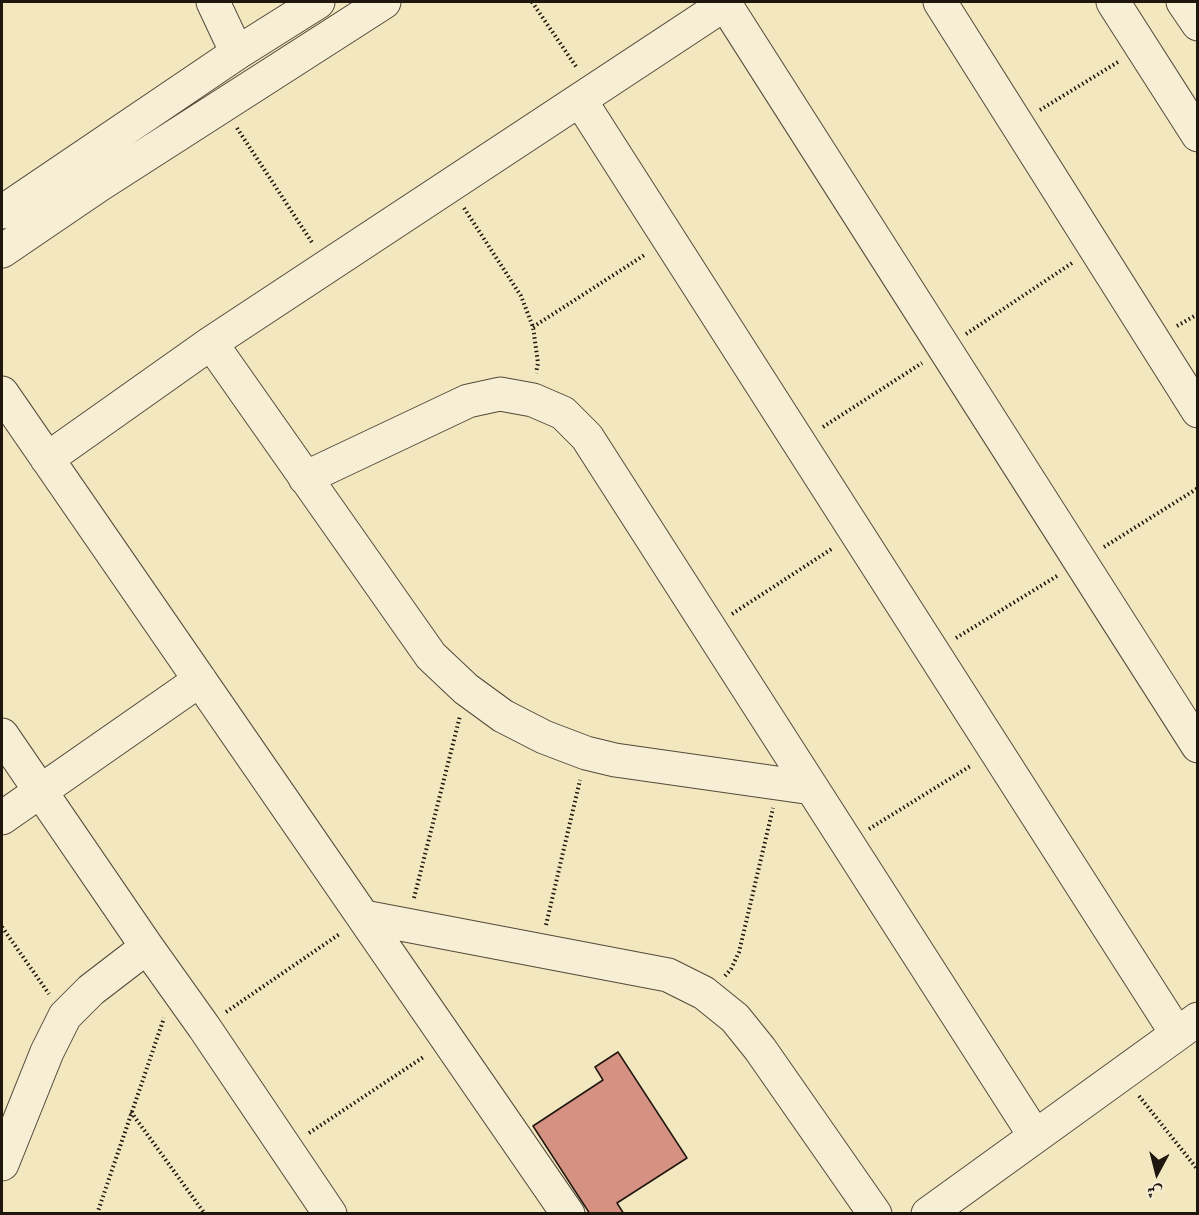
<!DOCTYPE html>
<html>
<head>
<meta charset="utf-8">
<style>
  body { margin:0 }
  #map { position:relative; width:1199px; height:1215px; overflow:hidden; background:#f3e7bf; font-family:"IM FELL English",Amiri,serif }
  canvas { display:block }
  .frame { position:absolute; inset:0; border:3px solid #1f160e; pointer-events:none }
  .north { position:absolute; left:1127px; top:1143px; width:60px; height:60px; -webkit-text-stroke:4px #f7efd5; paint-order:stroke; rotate:187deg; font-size:16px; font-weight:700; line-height:24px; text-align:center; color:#1f160e }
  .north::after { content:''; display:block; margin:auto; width:21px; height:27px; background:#1f160e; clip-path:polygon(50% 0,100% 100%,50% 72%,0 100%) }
</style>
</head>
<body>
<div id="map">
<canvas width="1199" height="1215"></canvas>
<div class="frame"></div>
<div class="north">ش</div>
</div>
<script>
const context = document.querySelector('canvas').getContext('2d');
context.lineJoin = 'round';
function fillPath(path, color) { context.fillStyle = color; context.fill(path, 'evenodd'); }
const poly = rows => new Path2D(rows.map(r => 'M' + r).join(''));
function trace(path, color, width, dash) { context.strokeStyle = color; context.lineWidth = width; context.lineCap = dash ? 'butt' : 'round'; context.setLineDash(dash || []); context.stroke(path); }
const building = poly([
  [618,1052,687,1158,617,1203,624,1214,590,1214,533,1126,603,1080,595,1067,618,1052]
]);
const path = poly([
  [532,2,577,68],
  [1040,110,1118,62],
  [237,128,313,244],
  [464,208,521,296,533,327,538,363,536,373],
  [1177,326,1198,314],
  [533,327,646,254],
  [966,334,1072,263],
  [823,427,922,363],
  [1104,547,1198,488],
  [732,614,833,548],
  [956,638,1057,576],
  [869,829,972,765],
  [414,898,460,716],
  [546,925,580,780],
  [2,927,49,994],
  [725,976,731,969,739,952,773,808],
  [226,1012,341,933],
  [1139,1096,1198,1170],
  [131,1112,205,1214],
  [309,1133,425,1056],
  [97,1214,164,1018]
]);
const minor = poly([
  [213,2,237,53],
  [940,2,1198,411],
  [1113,2,1198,135],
  [1183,2,1198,24],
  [725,4,1198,746],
  [580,100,1177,1034],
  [2,212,237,53,318,2],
  [2,251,99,185,384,2],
  [211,343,431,656,466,689,503,716,544,737,586,753,615,760,812,788],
  [2,393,568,1214],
  [47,459,211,343,728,2],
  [305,478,468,401,500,394,533,400,563,413,587,437,1035,1136],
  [2,735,147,947,204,1027,330,1214],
  [2,818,200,680],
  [364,917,668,975,704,993,735,1018,760,1049,875,1214],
  [2,1164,47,1052,65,1016,91,990,147,947],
  [928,1214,1198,1019]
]);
fillPath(building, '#d59181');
trace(building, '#1f160e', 1.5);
trace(minor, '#544a3a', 35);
trace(path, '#1f160e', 4, [1.5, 3]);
trace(minor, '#f7efd5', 33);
</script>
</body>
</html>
